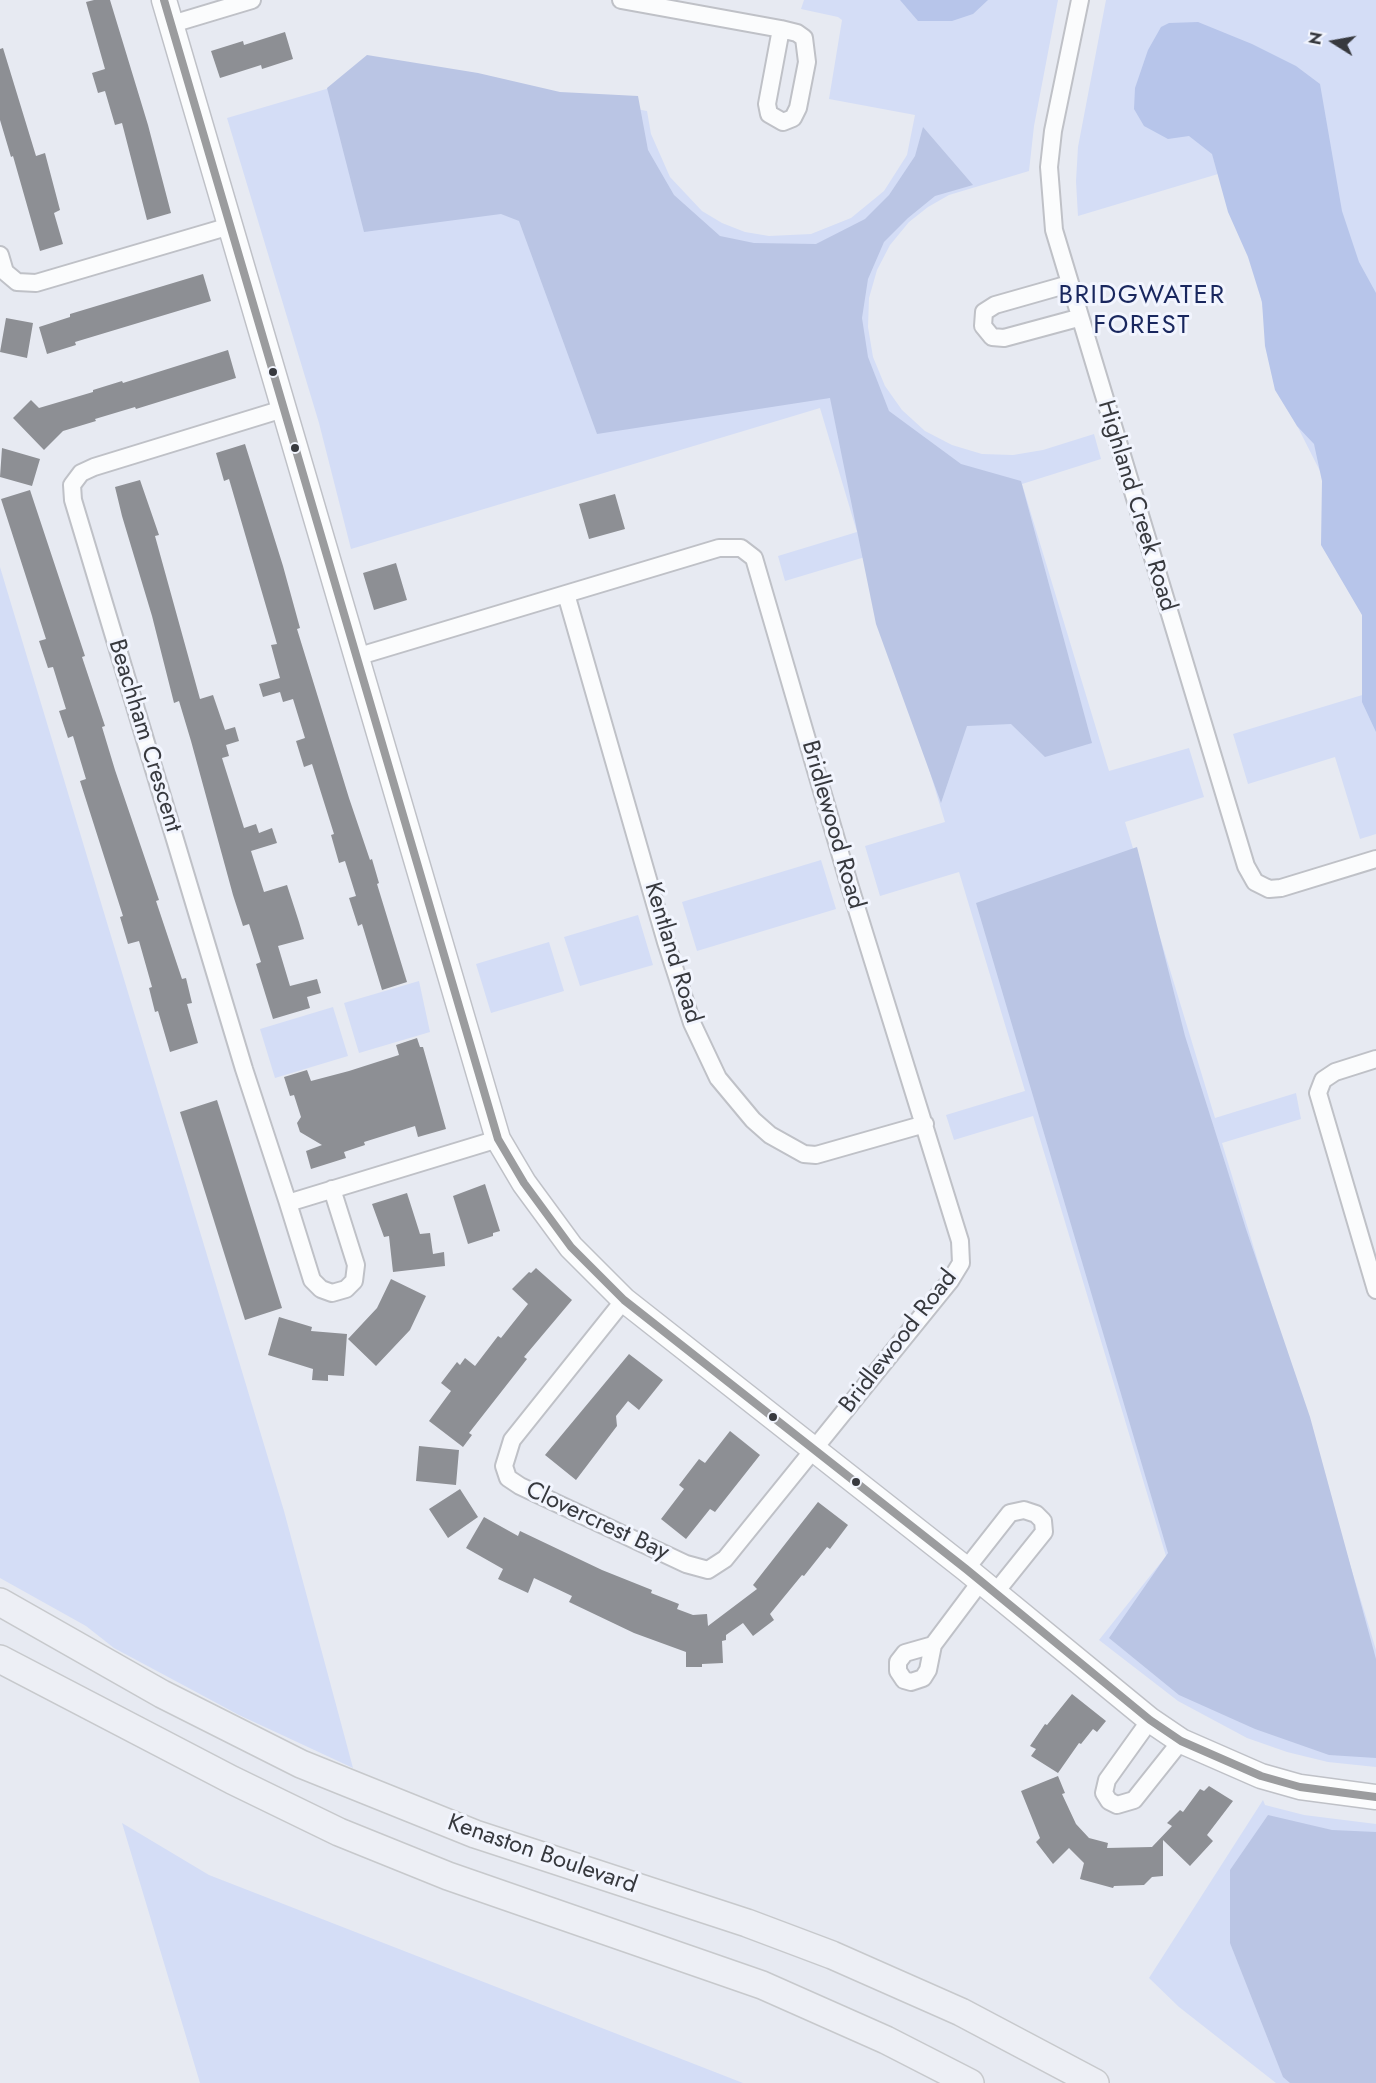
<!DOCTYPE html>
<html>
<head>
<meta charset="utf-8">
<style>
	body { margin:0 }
	#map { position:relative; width:1376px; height:2083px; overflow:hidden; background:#e7eaf2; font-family:Jost,sans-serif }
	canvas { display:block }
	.north { position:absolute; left:1304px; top:12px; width:60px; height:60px; -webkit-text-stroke:4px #f2f5fe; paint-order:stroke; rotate:281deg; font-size:16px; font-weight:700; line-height:24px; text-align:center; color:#37393e }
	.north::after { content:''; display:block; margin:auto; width:21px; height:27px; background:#37393e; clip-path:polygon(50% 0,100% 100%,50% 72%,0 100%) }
</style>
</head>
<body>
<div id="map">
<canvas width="1376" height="2083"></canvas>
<div class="north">N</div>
</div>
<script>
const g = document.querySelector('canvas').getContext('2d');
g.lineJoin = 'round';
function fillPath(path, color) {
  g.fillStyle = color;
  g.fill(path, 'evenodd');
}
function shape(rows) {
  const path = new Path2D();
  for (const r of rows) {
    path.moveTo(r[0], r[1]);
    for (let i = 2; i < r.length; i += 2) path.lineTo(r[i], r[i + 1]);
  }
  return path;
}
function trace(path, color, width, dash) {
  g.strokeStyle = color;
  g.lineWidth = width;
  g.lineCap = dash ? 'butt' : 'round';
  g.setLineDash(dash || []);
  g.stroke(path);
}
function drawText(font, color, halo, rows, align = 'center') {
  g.font = font + ' Jost,sans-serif';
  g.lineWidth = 6;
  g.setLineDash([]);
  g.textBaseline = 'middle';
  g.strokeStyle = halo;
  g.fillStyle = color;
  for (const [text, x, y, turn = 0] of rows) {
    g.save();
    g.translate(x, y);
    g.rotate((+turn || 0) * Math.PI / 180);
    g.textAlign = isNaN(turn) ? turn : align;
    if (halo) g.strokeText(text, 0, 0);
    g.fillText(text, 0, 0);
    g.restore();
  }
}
fillPath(shape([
	[804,0,1058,0,1034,126,1029,171,949,195,928,207,909,222,890,245,877,270,869,298,868,327,873,357,885,386,902,410,925,431,952,445,982,454,1013,455,1043,450,1094,434,1101,459,1022,484,1109,771,1189,748,1204,797,1125,822,1215,1118,1296,1093,1301,1119,1222,1143,1376,1650,1376,1767,1328,1762,1287,1752,1247,1738,1178,1701,1099,1640,1166,1556,1033,1116,954,1140,946,1115,1025,1091,959,872,880,896,865,846,945,822,865,557,785,581,778,556,857,532,820,408,351,549,319,423,227,118,357,80,478,79,647,111,651,134,670,177,702,211,722,223,745,232,769,236,811,234,851,218,884,191,907,155,915,115,829,99,842,20,838,17,801,9],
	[1106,0,1376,0,1376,834,1360,839,1335,757,1248,784,1233,734,1369,693,1364,621,1325,496,1321,473,1278,388,1258,283,1218,174,1078,216,1076,181,1078,147],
	[0,567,284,1511,353,1768,239,1715,114,1648,86,1626,0,1578],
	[821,860,836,909,697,951,682,902],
	[638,915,653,965,580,986,564,937],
	[549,942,564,991,491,1013,476,964],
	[419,981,430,1032,359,1053,344,1003],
	[333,1007,348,1056,275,1078,260,1029],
	[1263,1800,1265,1805,1304,1815,1376,1824,1376,2083,1276,2083,1179,2007,1149,1978],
	[122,1823,209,1875,743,2083,200,2083]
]), '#d4ddf6');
fillPath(shape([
	[367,55,478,73,560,92,638,96,648,150,674,195,720,236,754,243,816,244,865,219,889,195,915,156,923,127,973,185,935,196,908,218,884,242,868,279,862,318,868,357,889,411,961,464,1021,481,1092,743,1045,757,1011,724,967,726,941,803,876,624,830,398,597,434,519,221,501,214,364,232,327,88],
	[1137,847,1185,1036,1246,1229,1310,1417,1376,1659,1376,1758,1329,1755,1255,1729,1179,1695,1109,1638,1168,1553,976,903],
	[1268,1815,1332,1830,1376,1832,1376,2083,1290,2083,1283,2077,1230,1943,1230,1870]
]), '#bac5e4');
fillPath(shape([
	[900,0,988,0,973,14,952,21,918,21],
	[1198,22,1252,44,1296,66,1320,84,1342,211,1359,262,1376,293,1376,732,1362,702,1362,615,1321,545,1322,481,1314,444,1297,426,1275,390,1265,346,1262,302,1248,257,1228,212,1212,154,1189,136,1168,139,1144,126,1134,109,1135,88,1148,50,1161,27,1169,23]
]), '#b7c5ea');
fillPath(shape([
	[94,0,110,0,148,125,171,213,147,220,122,123,115,125,105,91,98,93,92,73,105,69,86,2],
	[285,32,293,59,262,69,261,65,220,78,211,51,243,41,244,45],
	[3,48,36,156,45,153,60,210,54,213,63,244,40,251,13,156,11,157,0,120,0,49],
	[203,274,211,301,75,342,76,345,47,354,39,327,70,317,70,314],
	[6,318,33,323,27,358,0,352],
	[228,350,236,378,136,409,135,407,95,419,96,421,63,431,44,450,13,418,31,400,39,408,93,392,93,390,122,381,123,383],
	[245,444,283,566,300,628,297,629,349,798,370,860,372,859,379,883,377,884,407,982,382,990,362,924,358,926,349,898,356,896,345,861,339,863,331,835,334,834,312,764,304,767,296,741,305,738,293,699,283,702,280,692,263,697,259,684,280,678,271,645,277,644,229,479,224,481,216,453],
	[2,448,40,459,32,486,0,477],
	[140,480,159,535,155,536,200,699,213,695,225,730,235,727,239,741,226,745,229,756,222,758,244,828,256,824,259,833,272,828,277,843,251,851,264,892,287,885,299,922,304,939,278,946,290,986,317,979,321,993,307,997,310,1008,273,1019,256,964,261,962,249,924,243,926,233,895,191,741,179,701,174,703,152,616,122,516,115,487],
	[30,490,85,656,82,657,105,726,102,727,115,770,159,900,156,901,182,979,186,978,192,1003,187,1004,198,1043,170,1052,158,1011,155,1012,149,988,152,987,139,941,128,944,120,917,123,916,80,781,86,779,73,736,68,738,59,711,66,709,53,667,48,668,39,641,46,639,1,499],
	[615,494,625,529,589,539,579,504],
	[396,563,407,600,374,610,363,573],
	[417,1038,420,1047,423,1047,446,1129,418,1137,415,1126,364,1142,365,1145,344,1152,346,1158,311,1169,306,1151,322,1145,300,1132,297,1123,301,1117,294,1095,290,1096,284,1077,307,1070,311,1081,349,1071,399,1055,396,1045],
	[217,1100,282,1308,245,1320,180,1112],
	[485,1184,500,1231,493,1233,493,1236,468,1244,453,1196],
	[407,1193,420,1234,430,1233,433,1254,444,1252,445,1266,393,1272,389,1236,384,1237,372,1204],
	[536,1268,572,1300,524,1357,527,1359,469,1433,472,1435,463,1447,429,1421,451,1391,441,1383,457,1362,460,1365,465,1358,475,1366,498,1336,501,1338,528,1304,512,1289,529,1272,531,1273],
	[391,1279,426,1296,410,1330,376,1366,348,1339,377,1308],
	[279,1317,312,1327,311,1331,347,1334,344,1376,328,1375,328,1381,312,1380,313,1369,268,1355],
	[629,1354,663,1380,639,1410,628,1401,616,1416,617,1426,576,1480,545,1455],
	[730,1431,760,1455,715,1512,710,1509,686,1539,661,1519,684,1489,679,1485,699,1459,705,1463],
	[419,1446,459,1450,456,1485,416,1481],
	[460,1489,478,1517,448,1538,429,1509],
	[818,1502,848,1525,830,1549,827,1547,804,1576,802,1575,770,1614,774,1620,753,1636,743,1623,726,1635,726,1640,722,1641,723,1663,702,1664,702,1667,686,1667,686,1652,634,1633,569,1602,572,1596,534,1578,528,1593,498,1579,503,1569,466,1548,484,1517,518,1536,520,1531,602,1570,652,1590,651,1593,679,1604,677,1609,693,1615,707,1614,708,1626,757,1589,753,1585],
	[1072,1694,1106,1721,1097,1732,1093,1729,1081,1744,1079,1743,1058,1773,1031,1756,1036,1749,1030,1746,1045,1724,1047,1725],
	[1058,1776,1065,1793,1062,1794,1076,1824,1089,1838,1108,1843,1107,1848,1152,1847,1172,1826,1167,1823,1180,1810,1183,1812,1200,1789,1204,1791,1209,1786,1233,1801,1207,1835,1213,1841,1190,1866,1163,1840,1163,1876,1152,1877,1144,1885,1114,1886,1113,1888,1080,1879,1084,1863,1069,1848,1053,1864,1036,1842,1040,1838,1021,1791]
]), '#8d8f94');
const street = shape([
	[621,0,781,29,797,33,804,38,807,62,798,108,793,118,783,122,769,114,767,104,781,29],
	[1080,0,1053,131,1049,167,1054,230,1246,866,1255,882,1269,889,1281,888,1376,859],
	[172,24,252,0],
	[0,255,5,272,17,282,36,283,230,226],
	[1069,284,995,305,984,312,983,326,992,337,1004,338,1078,318],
	[283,409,94,467,81,473,72,485,73,500,244,1069,288,1203,498,1139],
	[566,594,666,942,692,1023,718,1078,753,1120,770,1135,804,1154,816,1155,925,1124],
	[356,657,719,548,741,548,754,558,850,887,960,1241,961,1263,950,1281,725,1559,708,1570,686,1564,520,1486,508,1478,504,1466,512,1440,624,1300],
	[1376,1059,1335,1072,1323,1080,1318,1093,1376,1290],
	[288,1203,312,1280,321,1289,332,1293,346,1289,354,1281,356,1265,332,1189],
	[966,1569,1010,1513,1024,1510,1036,1514,1043,1521,1044,1532,995,1593],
	[933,1645,905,1653,898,1662,898,1671,904,1680,911,1682,923,1678,928,1670,933,1645,981,1581],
	[1150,1720,1107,1780,1104,1793,1109,1801,1117,1805,1134,1800,1181,1741]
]);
const secondary = shape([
	[164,0,498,1139,524,1183,571,1247,624,1300,966,1569,1150,1720,1181,1741,1261,1776,1300,1787,1376,1797]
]);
const primary = shape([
	[0,1602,162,1694,301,1764,475,1834,747,1923,832,1955,961,2012,1095,2083],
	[0,1659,232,1780,339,1832,448,1876,762,1985,886,2040,970,2083]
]);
trace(street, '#bfc1c7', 20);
trace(secondary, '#bfc1c7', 27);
trace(primary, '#c7c9cc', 30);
trace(street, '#fbfcfd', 16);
trace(secondary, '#fbfcfd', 24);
trace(primary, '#edeff5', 27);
trace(shape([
	[164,0,498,1139,524,1183,571,1247,624,1300,966,1569,1150,1720,1181,1741,1261,1776,1300,1787,1376,1797]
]), '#9b9c9e', 8);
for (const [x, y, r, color] of [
	[273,372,5,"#37393e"],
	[295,448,5,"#37393e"],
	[773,1417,5,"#37393e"],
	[856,1482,5,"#37393e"]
]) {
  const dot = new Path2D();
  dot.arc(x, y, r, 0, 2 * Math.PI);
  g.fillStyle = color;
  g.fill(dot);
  trace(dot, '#f2f5fe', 2);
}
drawText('24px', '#37393e', '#f2f5fe', [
	["Highland Creek Road",1136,506,73],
	["Beachham Crescent",144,736,73],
	["Bridlewood Road",832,825,74],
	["Kentland Road",672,953,73],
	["Bridlewood Road",899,1342,-52],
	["Clovercrest Bay",597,1522,25],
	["Kenaston Boulevard",542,1855,19]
]);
g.letterSpacing = '1.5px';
drawText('26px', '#19275e', '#f2f5fe', [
	["BRIDGWATER",1142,297],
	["FOREST",1142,327]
]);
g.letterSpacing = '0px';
</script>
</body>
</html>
